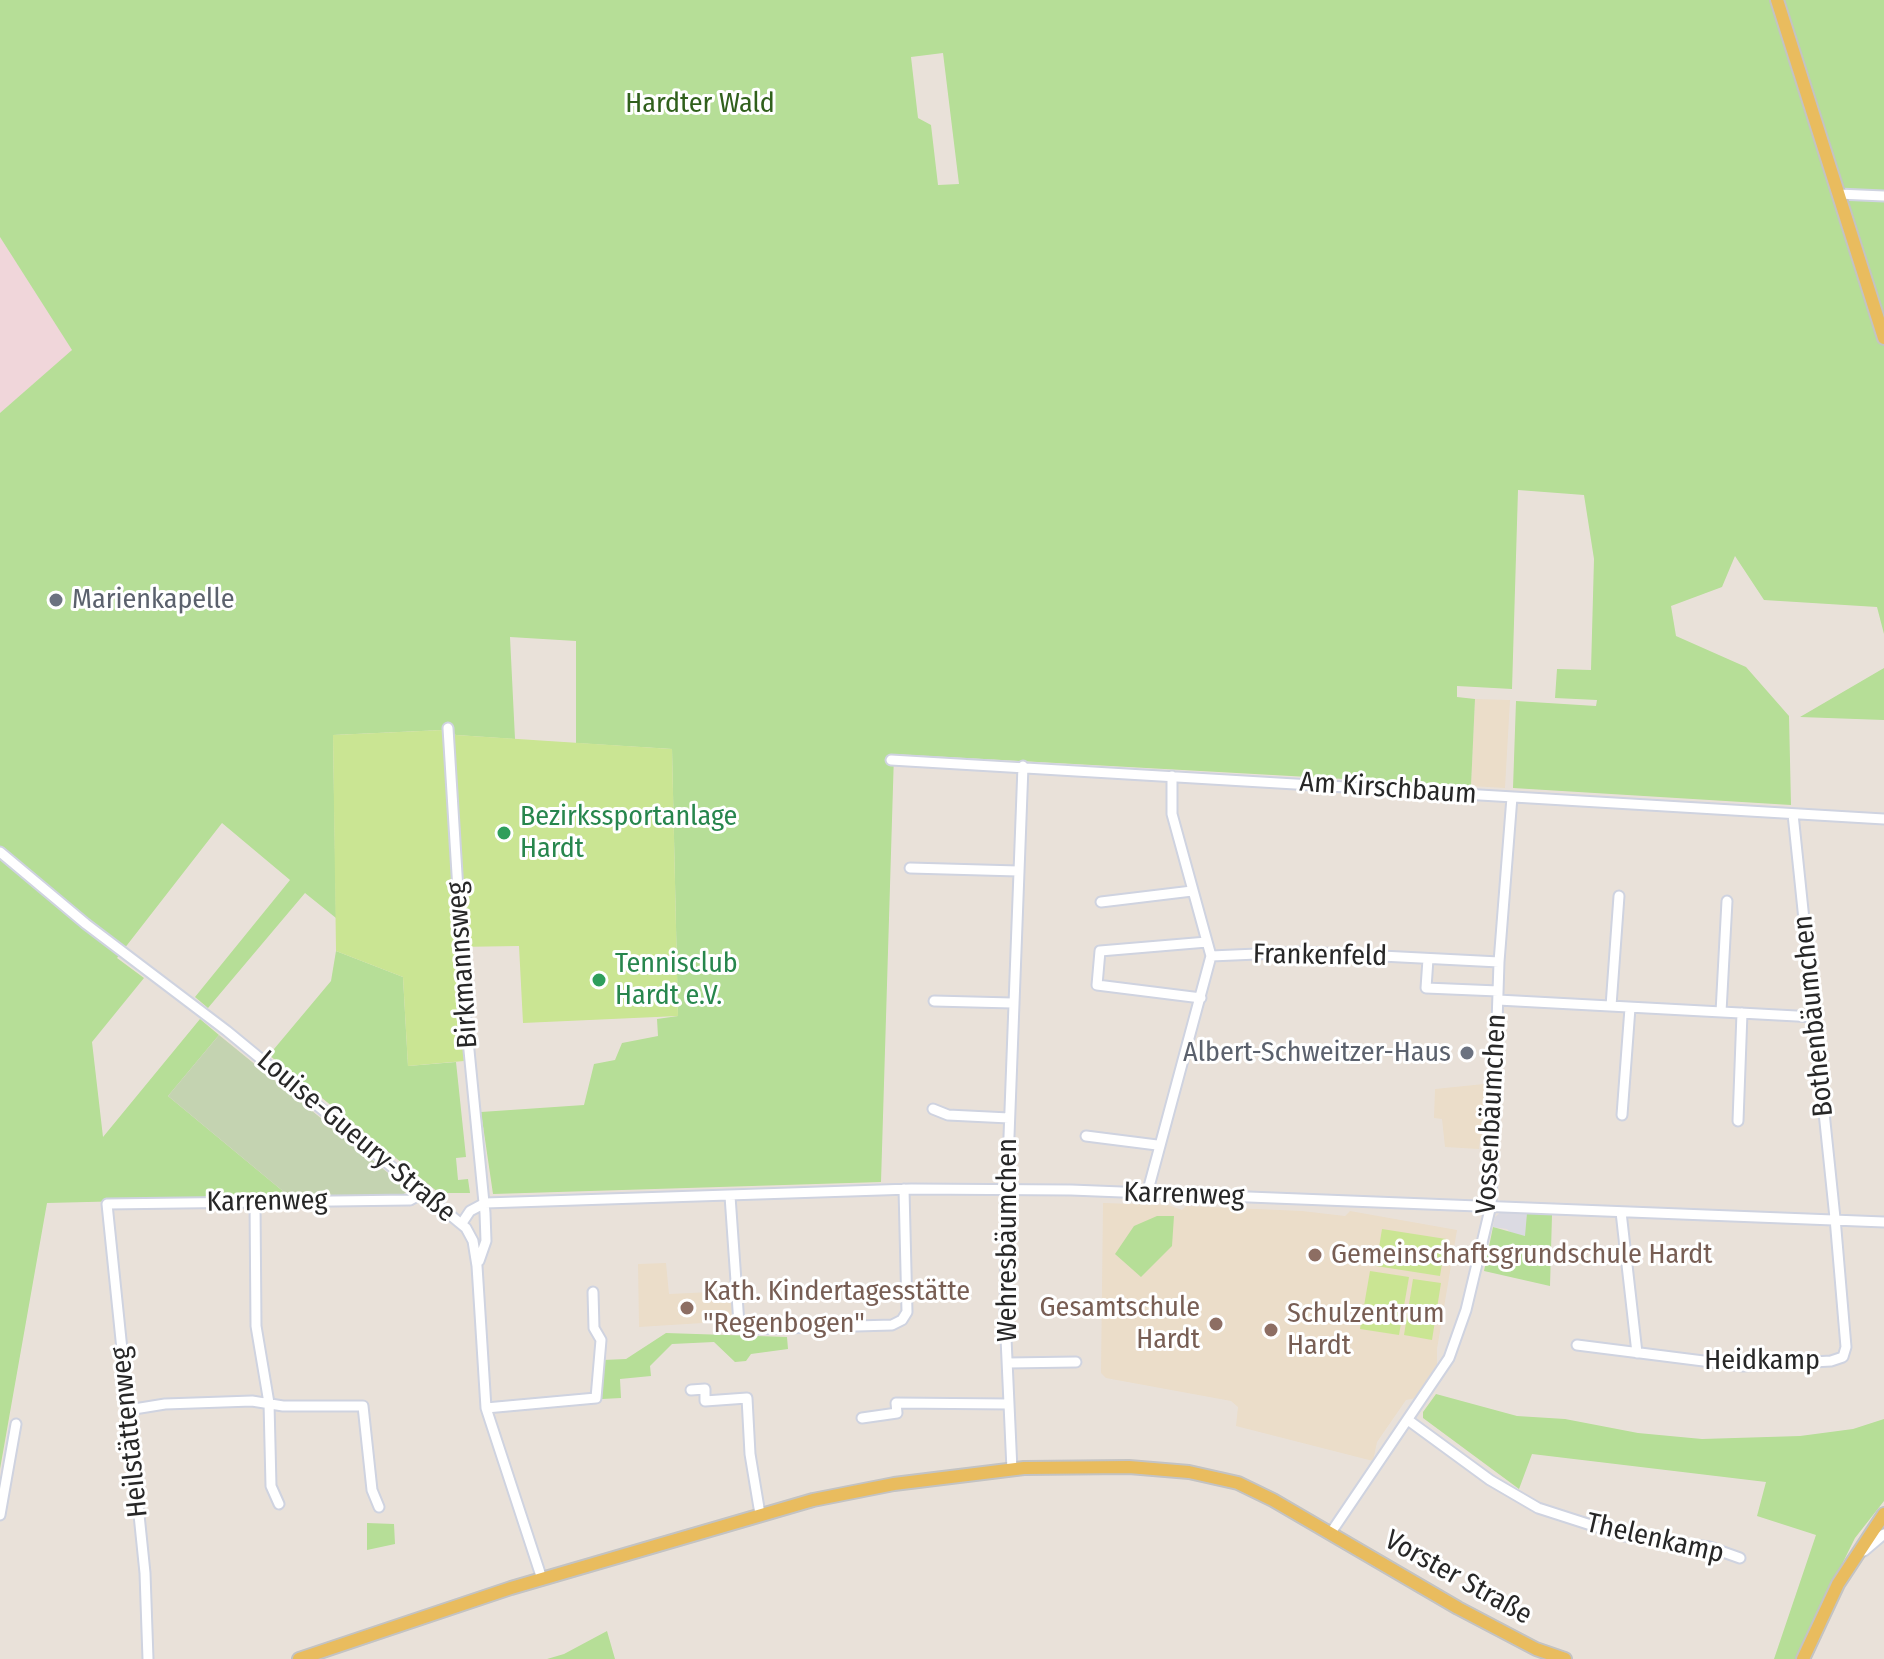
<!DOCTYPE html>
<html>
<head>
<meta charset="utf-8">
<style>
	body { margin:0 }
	canvas { display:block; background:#e9e1d9 }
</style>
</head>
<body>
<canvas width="1884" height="1659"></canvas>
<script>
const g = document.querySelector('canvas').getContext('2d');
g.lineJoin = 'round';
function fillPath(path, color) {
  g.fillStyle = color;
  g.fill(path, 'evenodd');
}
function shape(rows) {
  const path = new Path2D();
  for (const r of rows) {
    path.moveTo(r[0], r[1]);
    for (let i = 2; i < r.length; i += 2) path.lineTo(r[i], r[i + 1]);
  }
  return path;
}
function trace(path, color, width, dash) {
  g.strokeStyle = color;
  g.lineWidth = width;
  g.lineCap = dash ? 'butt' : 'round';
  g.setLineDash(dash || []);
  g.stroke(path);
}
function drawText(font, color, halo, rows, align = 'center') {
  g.font = font + ' "Fira Sans Condensed",sans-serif';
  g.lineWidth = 6;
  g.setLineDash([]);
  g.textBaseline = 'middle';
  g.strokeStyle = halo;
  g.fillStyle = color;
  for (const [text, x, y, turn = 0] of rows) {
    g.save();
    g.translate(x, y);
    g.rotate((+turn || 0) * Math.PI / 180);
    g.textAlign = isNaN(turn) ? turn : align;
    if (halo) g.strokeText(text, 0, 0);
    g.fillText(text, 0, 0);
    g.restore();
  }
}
fillPath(shape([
	[1501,1212,1527,1213,1526,1236,1513,1235,1507,1229,1493,1227,1495,1217]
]), '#dbdae2');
fillPath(shape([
	[1475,699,1510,700,1505,788,1471,786],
	[1484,1084,1484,1140,1480,1140,1479,1149,1445,1147,1442,1119,1434,1118,1435,1089],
	[1103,1203,1168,1205,1182,1210,1186,1206,1302,1211,1345,1216,1350,1211,1457,1230,1437,1349,1437,1367,1416,1398,1406,1400,1377,1442,1373,1461,1236,1426,1238,1407,1231,1401,1106,1378,1101,1373],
	[666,1263,669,1294,733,1291,735,1321,639,1327,638,1264]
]), '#ebddc9');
fillPath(shape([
	[0,237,73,350,0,413]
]), '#f0d6da');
fillPath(shape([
	[0,0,1884,0,1884,634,1877,607,1764,600,1735,556,1722,587,1671,606,1676,636,1746,667,1789,716,1791,805,1513,788,1516,701,1596,706,1597,700,1555,698,1557,669,1591,670,1594,559,1584,495,1518,490,1512,689,1457,686,1457,697,1475,699,1471,786,894,754,881,1182,493,1194,481,1112,584,1105,594,1064,615,1060,622,1043,658,1036,657,1019,678,1016,672,749,576,743,576,641,510,637,515,739,456,735,443,730,333,735,336,918,305,893,208,1008,195,997,290,880,222,823,117,958,144,978,92,1042,103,1137,200,1019,219,1035,168,1096,290,1197,47,1203,0,1469,0,413,72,350,0,237],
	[943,53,959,184,938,185,931,125,918,118,911,57],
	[1884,668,1884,720,1800,717],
	[336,951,403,977,408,1066,456,1062,466,1157,456,1158,458,1180,468,1179,470,1193,439,1193,269,1055,331,981],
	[1527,1213,1552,1215,1550,1286,1484,1271,1493,1227,1525,1236],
	[1157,1216,1174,1216,1172,1246,1141,1277,1115,1254,1134,1226],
	[666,1333,787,1337,788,1349,751,1354,746,1361,735,1362,714,1342,672,1344,650,1366,651,1376,620,1379,621,1398,602,1399,603,1360,626,1359],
	[1436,1394,1517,1416,1565,1419,1638,1433,1702,1439,1800,1436,1853,1429,1884,1419,1884,1501,1855,1538,1795,1659,1774,1659,1816,1535,1757,1516,1766,1482,1532,1454,1519,1489,1423,1418,1423,1412],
	[367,1523,394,1524,395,1544,367,1550],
	[607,1631,615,1659,547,1659,564,1654]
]), '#b6de97');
fillPath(shape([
	[219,1035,409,1190,401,1196,290,1197,168,1096]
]), '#c4d3b1');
fillPath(shape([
	[443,730,456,735,672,749,678,1016,523,1023,519,946,456,947,464,1061,408,1066,403,977,336,951,333,735],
	[1382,1229,1446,1239,1440,1276,1376,1266],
	[1370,1271,1409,1277,1399,1335,1360,1329],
	[1413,1279,1441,1283,1432,1340,1404,1335]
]), '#cae593');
const minor = shape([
	[1838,194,1884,196],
	[448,728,466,1020,485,1213,486,1241,479,1261],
	[891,760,1884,819],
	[0,852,86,924,227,1031,466,1228,473,1241,477,1266,486,1408,542,1579],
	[910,868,1018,871],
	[1101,902,1192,891],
	[1211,956,1303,952,1499,962],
	[1428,959,1426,988,1498,991],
	[1201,998,1097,985,1100,951,1207,942],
	[1498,1000,1815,1017],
	[934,1001,1012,1003],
	[1611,1006,1619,896],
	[1721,1012,1727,901],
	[933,1109,948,1115,1009,1118],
	[1622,1115,1630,1008],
	[1738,1121,1742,1013],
	[1086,1136,1157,1145],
	[1147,1194,1211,956,1172,814,1172,776],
	[730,1196,739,1324,750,1329,892,1325,902,1320,907,1312,904,1189],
	[255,1202,256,1326,269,1403,271,1486,279,1504],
	[1621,1212,1637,1353],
	[462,1223,470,1211,485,1203,911,1189,1071,1190,1884,1222],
	[1577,1345,1743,1366,1831,1361,1843,1357,1846,1347,1835,1218,1793,814],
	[1008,1363,1076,1362],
	[691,1390,705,1389,705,1401,747,1398,750,1454,760,1514],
	[486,1408,596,1398,601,1340,594,1328,593,1292],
	[128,1410,165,1404,252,1401,283,1406,363,1406,372,1490,379,1507],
	[862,1418,897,1413,896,1403,1009,1404],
	[1408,1420,1490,1480,1538,1508,1625,1536,1709,1547,1740,1558],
	[1012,1470,1005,1316,1007,1189,1023,766],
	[0,1515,16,1424],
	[1330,1534,1449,1358,1466,1310,1491,1205,1499,962,1512,797],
	[1864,1551,1884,1534],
	[148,1659,145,1573,107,1204,410,1200,425,1192]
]);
const major = shape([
	[1777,0,1884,338],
	[299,1659,511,1588,813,1500,894,1484,1024,1468,1129,1467,1189,1472,1238,1483,1273,1500,1458,1608,1536,1649,1565,1659],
	[1803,1659,1838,1584,1884,1514]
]);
trace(minor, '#cfd3e0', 13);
trace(major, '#c3c3c3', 16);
trace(minor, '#fff', 9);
trace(major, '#e9bc5e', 12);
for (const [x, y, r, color] of [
	[56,600,8,"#6b7280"],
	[504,833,8,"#2e9e5b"],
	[599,980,8,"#2e9e5b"],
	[1467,1053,8,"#6b7280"],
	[1315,1255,8,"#8d6e63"],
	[687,1308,8,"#8d6e63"],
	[1216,1324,8,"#8d6e63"],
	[1271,1330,8,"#8d6e63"]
]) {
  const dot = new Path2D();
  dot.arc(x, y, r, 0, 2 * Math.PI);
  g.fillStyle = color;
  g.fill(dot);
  trace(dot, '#fff', 3);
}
drawText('28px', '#30601c', '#fff', [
	["Hardter Wald",700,104]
]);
drawText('28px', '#5b616d', '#fff', [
	["Marienkapelle",72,600],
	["Albert-Schweitzer-Haus",1451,1053,"right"]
], 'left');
drawText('28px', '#272727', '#fff', [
	["Am Kirschbaum",1388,789,4],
	["Frankenfeld",1320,956,1],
	["Birkmannsweg",463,965,-94],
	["Bothenbäumchen",1814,1016,-96],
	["Vossenbäumchen",1492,1114,-87],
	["Louise-Gueury-Straße",356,1137,40],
	["Karrenweg",1184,1195,2],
	["Karrenweg",267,1202,-1],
	["Wehresbäumchen",1008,1240,-90],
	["Heidkamp",1762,1361],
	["Heilstättenweg",130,1432,-96],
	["Thelenkamp",1655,1539,13],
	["Vorster Straße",1458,1578,29]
]);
drawText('28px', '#27864d', '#fff', [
	["Bezirkssportanlage",520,817],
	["Hardt",520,849],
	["Tennisclub",615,964],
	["Hardt e.V.",615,996]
], 'left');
drawText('28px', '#785e54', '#fff', [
	["Gemeinschaftsgrundschule Hardt",1331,1255],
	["Kath. Kindertagesstätte",703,1292],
	["\"Regenbogen\"",703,1324],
	["Gesamtschule",1200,1308,"right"],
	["Hardt",1200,1340,"right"],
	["Schulzentrum",1287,1314],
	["Hardt",1287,1346]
], 'left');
</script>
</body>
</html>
